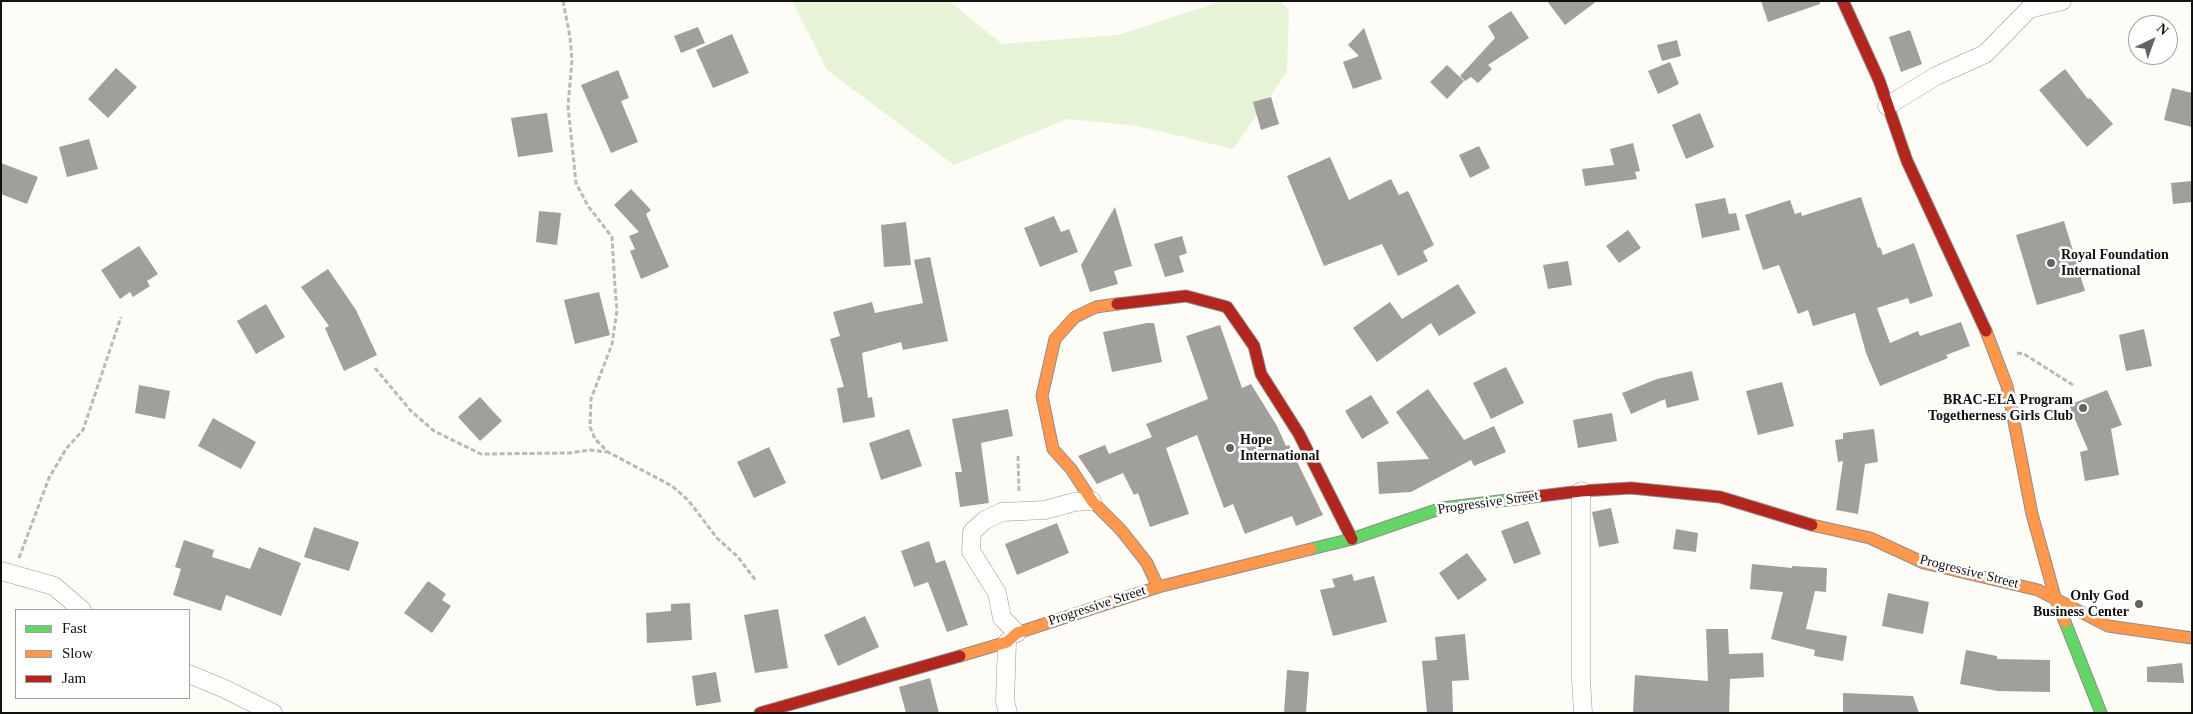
<!DOCTYPE html>
<html>
<head>
<meta charset="utf-8">
<style>
	body { margin:0 }
	#map { position:relative; width:2193px; height:714px; overflow:hidden; background:#fdfcf7; font-family:"Times New Roman",serif }
	canvas { display:block }
	.frame { position:absolute; inset:0; border:2px solid #111; pointer-events:none }
	.legend { position:absolute; left:15px; top:609px; width:175px; height:90px; box-sizing:border-box; background:#fff; border:1px solid #a0a0a0; margin:0; padding:6px 9px; list-style:none; font-size:15px; color:#111 }
	.legend li { display:flex; align-items:center; gap:10px; height:25px }
	.legend b { width:25px; border:1px solid #a0a0a0 }
	.north { position:absolute; left:2128px; top:15px; width:50px; height:50px; box-sizing:border-box; background:#fff; border:1px solid #a0a0a0; border-radius:50%; rotate:42deg; font-size:14px; font-weight:700; line-height:20px; text-align:center; color:#111 }
	.north::after { content:''; display:block; margin:auto; width:18px; height:22px; background:#646362; clip-path:polygon(50% 0,100% 100%,50% 72%,0 100%) }
</style>
</head>
<body>
<div id="map">
<canvas width="2193" height="714"></canvas>
<div class="frame"></div>
<ul class="legend">
<li><b style="height:6px;background:#63d668"></b>Fast</li>
<li><b style="height:6px;background:#ff974d"></b>Slow</li>
<li><b style="height:6px;background:#b3261e"></b>Jam</li>
</ul>
<div class="north">N</div>
</div>
<script>
const g = document.querySelector('canvas').getContext('2d');
g.lineJoin = 'round';
function fillPath(path, color) {
  g.fillStyle = color;
  g.fill(path, 'evenodd');
}
function shape(rows) {
  const path = new Path2D();
  for (const r of rows) {
    path.moveTo(r[0], r[1]);
    for (let i = 2; i < r.length; i += 2) path.lineTo(r[i], r[i + 1]);
  }
  return path;
}
function trace(path, color, width, dash) {
  g.strokeStyle = color;
  g.lineWidth = width;
  g.lineCap = dash ? 'butt' : 'round';
  g.setLineDash(dash || []);
  g.stroke(path);
}
function drawText(font, color, halo, rows, align = 'center') {
  g.font = font + ' "Times New Roman",serif';
  g.lineWidth = 5;
  g.setLineDash([]);
  g.textBaseline = 'middle';
  g.strokeStyle = halo;
  g.fillStyle = color;
  for (const [text, x, y, turn = 0] of rows) {
    g.save();
    g.translate(x, y);
    g.rotate((+turn || 0) * Math.PI / 180);
    g.textAlign = isNaN(turn) ? turn : align;
    if (halo) g.strokeText(text, 0, 0);
    g.fillText(text, 0, 0);
    g.restore();
  }
}
fillPath(shape([
	[792,1,949,1,1002,44,1118,35,1222,1,1280,1,1289,10,1287,72,1233,149,1138,126,1067,119,954,165,827,70]
]), '#e7f3d7');
fillPath(shape([
	[1547,1,1597,1,1565,25],
	[1761,1,1820,1,1820,4,1768,22],
	[1511,11,1529,38,1488,65,1492,69,1478,83,1471,77,1465,81,1460,76,1495,38,1488,26],
	[698,27,705,43,681,53,674,36],
	[1364,28,1382,79,1353,89,1343,62,1359,56,1348,45],
	[1910,30,1922,64,1901,72,1889,37],
	[732,34,749,73,713,88,696,50],
	[1677,40,1681,56,1662,61,1657,45],
	[1670,62,1679,84,1658,94,1648,71],
	[1447,65,1464,81,1447,99,1430,82],
	[116,68,137,87,108,118,88,99],
	[2065,69,2088,99,2090,98,2113,124,2087,147,2039,90],
	[618,70,629,98,621,101,638,142,611,153,581,85],
	[2172,88,2192,93,2192,127,2164,120],
	[1271,97,1279,124,1261,130,1253,102],
	[547,113,553,152,518,157,511,118],
	[1700,113,1714,147,1686,159,1672,125],
	[89,139,98,169,67,177,59,147],
	[1633,143,1640,171,1635,172,1637,179,1585,186,1582,169,1614,165,1610,149],
	[1479,146,1490,168,1470,178,1459,155],
	[1330,157,1349,200,1391,179,1399,195,1408,191,1434,245,1423,251,1428,261,1398,276,1382,244,1324,266,1287,176],
	[1,163,38,177,27,204,1,194],
	[2192,181,2192,202,2173,204,2171,183],
	[631,189,651,210,646,214,669,267,641,279,630,251,635,249,629,236,639,232,614,205],
	[1861,197,1878,248,1880,247,1883,255,1914,243,1933,296,1910,304,1908,298,1877,308,1890,343,1918,331,1920,336,1961,322,1970,346,1946,355,1948,358,1880,386,1866,353,1855,313,1813,326,1808,310,1798,314,1779,265,1763,270,1745,215,1790,200,1795,214,1801,212,1802,216],
	[1725,198,1729,214,1736,213,1740,230,1702,238,1695,204],
	[1115,207,1132,266,1114,271,1118,284,1090,292,1081,265],
	[539,211,561,213,557,245,536,242],
	[1054,216,1061,232,1069,229,1078,252,1040,267,1024,228],
	[2064,221,2085,291,2037,305,2016,235],
	[906,222,911,265,884,267,881,225],
	[1628,230,1641,248,1619,263,1606,246],
	[1182,236,1187,253,1179,256,1184,272,1165,277,1154,244],
	[139,246,158,274,147,281,150,286,133,297,130,292,120,299,101,270],
	[930,257,948,341,903,350,901,342,862,353,868,398,872,397,875,417,843,423,837,388,844,387,830,339,840,336,833,312,872,302,875,313,923,303,914,260],
	[1568,261,1572,285,1548,289,1543,265],
	[328,269,356,310,377,355,344,371,325,328,329,326,301,287],
	[1458,284,1476,313,1439,336,1431,323,1377,362,1353,328,1390,302,1402,319],
	[599,292,610,335,575,344,564,300],
	[266,304,285,337,256,354,237,321],
	[1147,323,1154,323,1162,362,1112,372,1103,332],
	[1220,325,1242,388,1251,384,1277,426,1286,446,1289,445,1323,515,1296,526,1292,516,1245,534,1233,504,1224,508,1197,435,1166,448,1189,514,1150,527,1138,493,1134,495,1123,473,1097,484,1078,456,1105,445,1109,454,1152,437,1146,424,1208,399,1186,336],
	[2144,329,2152,366,2126,371,2119,335],
	[1506,367,1524,403,1491,419,1473,383],
	[1692,371,1699,400,1667,408,1665,399,1631,414,1622,393,1657,379],
	[1782,382,1794,426,1758,435,1746,391],
	[139,385,170,391,165,419,135,413],
	[1428,389,1464,440,1494,426,1506,452,1474,466,1471,460,1411,492,1379,494,1377,462,1429,459,1396,412],
	[2107,390,2122,425,2111,429,2119,475,2085,481,2080,452,2088,450,2069,405],
	[1371,395,1389,423,1362,439,1345,411],
	[480,397,502,421,480,441,458,417],
	[1008,409,1013,436,981,443,989,503,960,507,955,472,962,472,952,419],
	[1612,413,1617,441,1578,448,1573,420],
	[213,418,256,442,241,469,198,446],
	[909,429,922,466,881,480,869,443],
	[1874,429,1878,462,1865,464,1858,514,1836,510,1843,461,1838,462,1835,440,1843,439,1843,433],
	[769,447,786,483,754,498,737,462],
	[1611,508,1619,543,1599,547,1592,512],
	[1528,521,1541,554,1514,564,1501,531],
	[1057,523,1069,553,1017,575,1005,544],
	[314,527,359,542,349,571,304,557],
	[1676,529,1698,533,1696,552,1673,549],
	[184,540,214,550,212,557,250,569,259,547,301,563,281,616,226,595,221,611,173,595,181,569,175,567],
	[929,541,936,563,945,560,968,625,947,632,928,582,914,587,901,551],
	[1467,553,1487,580,1458,600,1439,573],
	[1752,564,1792,568,1792,566,1827,568,1826,592,1815,591,1806,629,1847,636,1843,661,1814,656,1815,650,1771,639,1783,592,1750,589],
	[1352,574,1354,581,1374,576,1387,622,1333,636,1320,590,1335,587,1332,579],
	[428,581,446,594,442,600,451,606,432,633,404,613],
	[1888,593,1929,602,1923,634,1882,626],
	[690,603,692,640,647,643,646,613,671,611,671,604],
	[778,609,788,668,755,673,744,615],
	[865,616,879,647,838,666,824,635],
	[1706,629,1728,629,1729,654,1763,653,1764,677,1730,679,1729,713,1633,713,1635,675,1708,681],
	[1465,634,1469,680,1452,681,1453,713,1427,713,1422,661,1437,660,1435,637],
	[1966,650,1997,656,1997,659,2050,660,2050,692,1998,691,1960,684],
	[2182,663,2184,683,2147,682,2147,667],
	[1287,670,1309,672,1306,713,1284,713],
	[716,672,721,702,696,706,692,676],
	[930,678,939,713,906,713,899,687],
	[1843,693,1913,696,1919,713,1843,713]
]), '#a19f9c');
const street = shape([
	[1887,106,1936,76,1985,54,2029,9,2062,1],
	[1581,491,1581,680,1583,713],
	[1,571,54,586,82,610],
	[1017,633,1002,618,997,593,971,551,972,532,985,520,1002,512,1045,510,1074,502,1092,501],
	[1007,642,1005,701,1008,713],
	[189,674,225,689,273,713]
]);
const fast = shape([
	[1311,549,1352,539,1442,508,1516,499],
	[2065,622,2101,713]
]);
const slow = shape([
	[1117,304,1096,307,1075,317,1055,339,1042,396,1053,449,1071,469,1092,501,1121,530,1147,563,1158,587],
	[1986,331,2007,386,2032,514,2055,597,2065,622],
	[1812,525,1870,538,1924,563,2038,590,2108,626,2192,638],
	[960,656,1007,642,1017,633,1158,587,1311,549]
]);
const jam = shape([
	[1843,1,1879,80,1907,161,1986,331],
	[1117,304,1186,296,1227,307,1254,346,1261,374,1299,434,1352,539],
	[1516,499,1581,491,1631,488,1720,497,1812,525],
	[760,713,960,656]
]);
trace(street, '#979795', 19);
trace(fast, '#8e8d8b', 13);
trace(slow, '#8e8d8b', 13);
trace(jam, '#8e8d8b', 13);
trace(shape([
	[563,1,570,37,572,60,568,106,576,183,588,206,612,237,615,288,617,310,612,344,591,399,590,427,595,439,608,452,672,486,688,500,717,538,738,557,756,581],
	[2017,353,2024,354,2073,385],
	[375,368,411,411,434,431,481,454,570,453,590,450,607,452],
	[1018,456,1019,493],
	[19,558,49,478,66,449,83,430,121,317]
]), '#b9b9b8', 3, [5, 2.5]);
trace(street, '#fffffe', 18);
trace(fast, '#63d668', 11);
trace(slow, '#ff974d', 11);
trace(jam, '#b3261e', 11);
for (const [x, y, r, color] of [
	[2051,263,5,"#646362"],
	[2083,408,5,"#646362"],
	[1230,448,5,"#646362"],
	[2139,604,5,"#646362"]
]) {
  const dot = new Path2D();
  dot.arc(x, y, r, 0, 2 * Math.PI);
  g.fillStyle = color;
  g.fill(dot);
  trace(dot, '#fff', 2);
}
drawText('bold 14px', '#111', '#fff', [
	["Royal Foundation",2061,255],
	["International",2061,271],
	["BRAC-ELA Program",2073,400,"right"],
	["Togetherness Girls Club",2073,416,"right"],
	["Hope",1240,440],
	["International",1240,456],
	["Only God",2129,596,"right"],
	["Business Center",2129,612,"right"]
], 'left');
drawText('14px', '#111', '#fff', [
	["Progressive Street",1488,503,-8],
	["Progressive Street",1969,572,14],
	["Progressive Street",1097,606,-18]
]);
</script>
</body>
</html>
